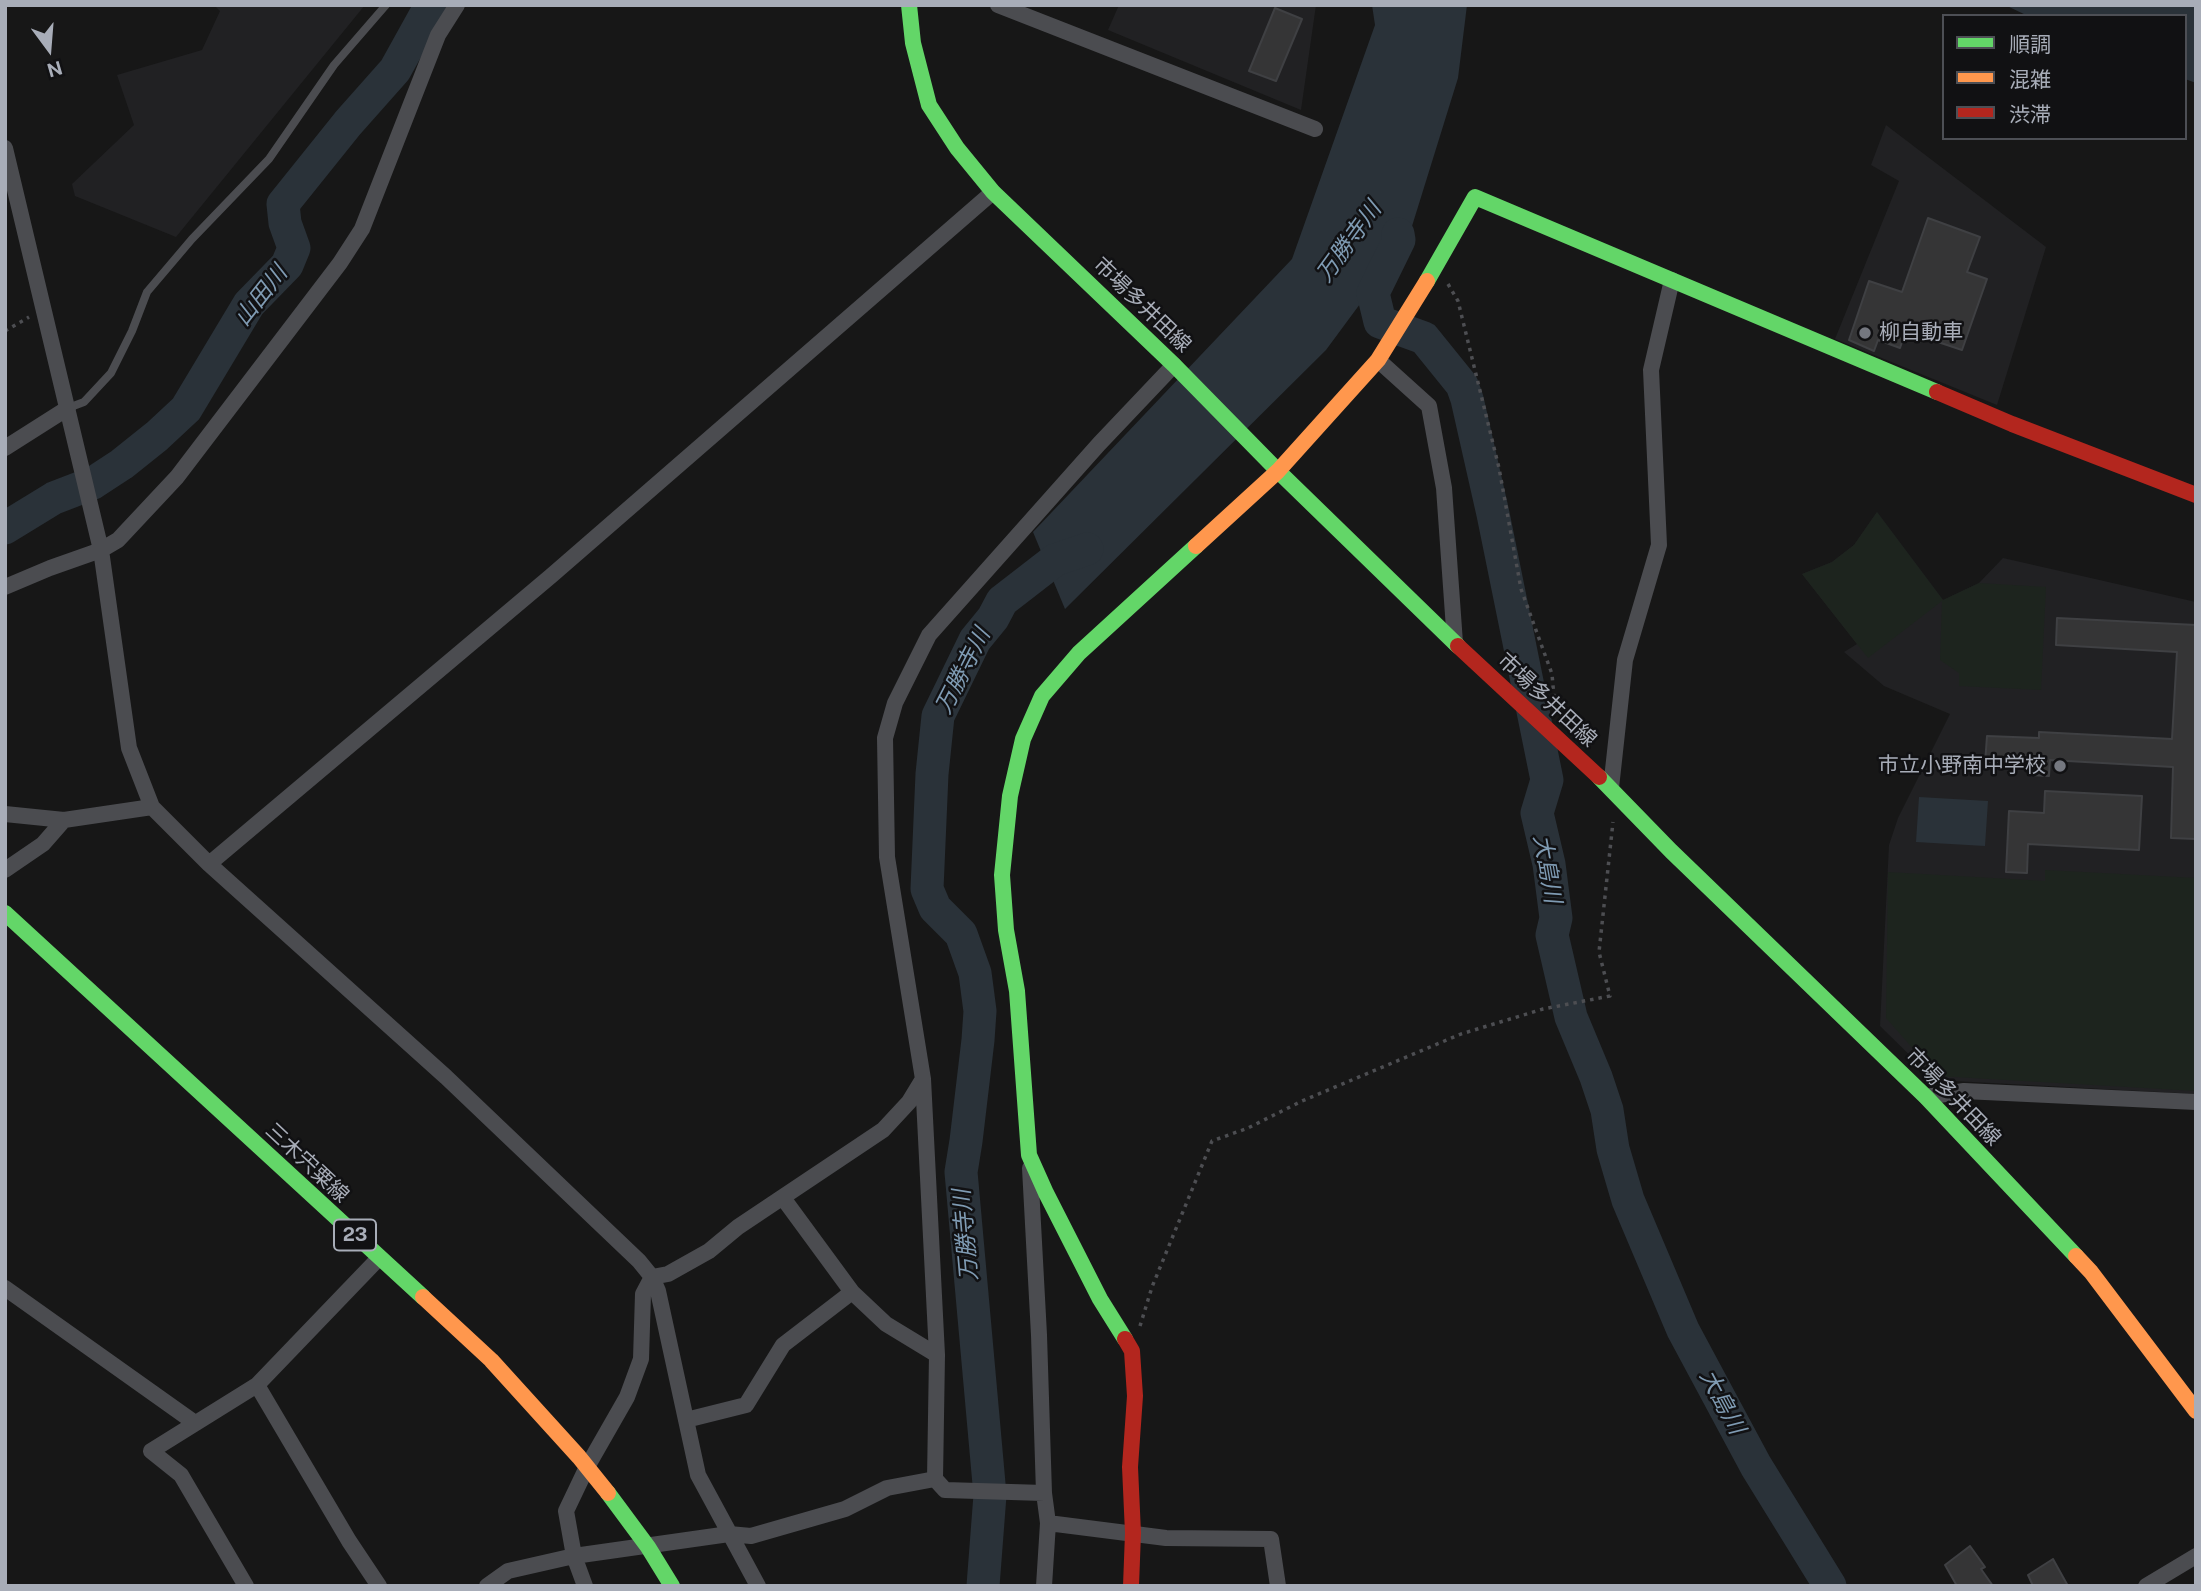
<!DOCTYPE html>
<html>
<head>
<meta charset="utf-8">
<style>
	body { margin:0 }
	#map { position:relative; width:2201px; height:1591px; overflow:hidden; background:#171717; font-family:"Public Sans","Noto Sans JP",sans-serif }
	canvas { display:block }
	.frame { position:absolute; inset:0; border:7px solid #a8adb8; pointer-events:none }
	.legend { position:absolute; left:1942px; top:14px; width:245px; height:126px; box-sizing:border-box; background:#111113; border:2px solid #4d4f55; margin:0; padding:9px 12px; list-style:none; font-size:21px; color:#a8adb8 }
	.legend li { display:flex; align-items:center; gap:14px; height:35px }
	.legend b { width:35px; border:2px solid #4d4f55 }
	.north { position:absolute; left:14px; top:14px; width:70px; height:70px; -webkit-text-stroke:5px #111113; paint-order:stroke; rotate:164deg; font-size:19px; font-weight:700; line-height:28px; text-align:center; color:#a8adb8 }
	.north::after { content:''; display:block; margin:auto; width:24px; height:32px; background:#a8adb8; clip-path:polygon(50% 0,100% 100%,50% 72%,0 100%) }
</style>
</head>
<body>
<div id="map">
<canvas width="2201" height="1591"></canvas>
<div class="frame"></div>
<ul class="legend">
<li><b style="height:9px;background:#63d668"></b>順調</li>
<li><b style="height:9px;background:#ff974d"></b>混雑</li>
<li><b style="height:9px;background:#b3261e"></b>渋滞</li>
</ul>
<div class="north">N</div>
</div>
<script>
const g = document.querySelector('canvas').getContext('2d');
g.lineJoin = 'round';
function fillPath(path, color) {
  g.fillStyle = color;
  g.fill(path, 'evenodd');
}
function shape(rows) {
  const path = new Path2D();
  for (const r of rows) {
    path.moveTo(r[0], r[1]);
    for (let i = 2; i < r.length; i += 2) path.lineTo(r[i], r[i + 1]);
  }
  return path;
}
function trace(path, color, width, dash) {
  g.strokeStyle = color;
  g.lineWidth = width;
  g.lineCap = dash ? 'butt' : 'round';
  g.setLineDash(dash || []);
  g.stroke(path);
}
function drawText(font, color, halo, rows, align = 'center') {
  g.font = font + ' "Public Sans","Noto Sans JP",sans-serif';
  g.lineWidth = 5;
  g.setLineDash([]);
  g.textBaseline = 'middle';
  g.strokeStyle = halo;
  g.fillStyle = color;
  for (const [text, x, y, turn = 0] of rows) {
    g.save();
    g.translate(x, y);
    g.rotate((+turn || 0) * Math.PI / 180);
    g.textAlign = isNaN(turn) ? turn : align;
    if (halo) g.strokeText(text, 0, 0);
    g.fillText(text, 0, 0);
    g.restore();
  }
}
fillPath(shape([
	[214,5,365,5,176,237,75,196,72,184,134,125,117,75,202,50,220,11],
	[1119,5,1316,5,1301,110,1108,30],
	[1886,125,2046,247,1997,405,1835,339,1899,181,1871,165],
	[1877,512,1943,600,1979,583,2003,558,2196,602,2196,1094,1935,1080,1880,1026,1889,845,1898,818,1950,714,1884,686,1844,652,1857,644,1802,574,1832,562,1854,545]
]), '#212123');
fillPath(shape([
	[1877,512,1943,600,1979,583,2046,587,2041,690,1959,686,1959,673,1940,660,1942,601,1868,658,1802,574,1832,562,1854,545],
	[2045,870,2196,878,2196,1091,1937,1076,1886,1018,1888,872,2045,881]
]), '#1d241e');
fillPath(shape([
	[1372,5,1467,5,1458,78,1408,239,1326,350,1065,609,1033,532,1292,259,1375,25],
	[2005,5,2196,5,2196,83,2185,79,2185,16,2028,16],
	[1919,797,1988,801,1985,846,1916,842]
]), '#2a3239');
trace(shape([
	[1398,234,1399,240,1373,293,1380,322,1424,338,1462,385,1467,399,1493,514,1547,780,1537,813,1549,864,1556,918,1552,935,1571,1017,1596,1077,1607,1110,1613,1149,1628,1200,1683,1330,1756,1466,1830,1586],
	[5,528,54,498,93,483,122,464,157,436,186,409,249,304,287,265,294,248,285,223,283,204,348,123,395,70,431,5],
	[983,1586,990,1495,961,1172,966,1141,978,1040,980,1011,975,973,961,934,935,908,927,889,932,774,938,716,975,640,993,618,1002,601,1055,560,1087,549]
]), '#2a3239', 33);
const building = shape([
	[1275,8,1302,19,1276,81,1249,71,1275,8],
	[1928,218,1980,237,1967,272,1987,279,1962,350,1923,337,1922,342,1904,336,1900,348,1878,340,1874,351,1849,340,1869,281,1902,292,1928,218],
	[2057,618,2196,625,2196,839,2171,838,2173,767,2050,760,2049,776,2030,775,2030,767,1985,764,1987,736,2039,738,2039,732,2172,739,2177,652,2056,645,2057,618],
	[2045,791,2142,796,2139,850,2028,844,2027,873,2006,872,2009,811,2044,813,2045,791],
	[1970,1546,1985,1567,1981,1569,1993,1586,1957,1586,1945,1565,1970,1546],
	[2053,1559,2068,1586,2033,1586,2028,1575,2053,1559]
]);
fillPath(building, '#353536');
trace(building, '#3f4043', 2);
trace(shape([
	[1448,284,1458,301,1499,468,1521,589,1552,674,1555,709],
	[5,331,29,317],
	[1140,1326,1152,1287,1212,1141,1248,1128,1302,1101,1461,1034,1543,1009,1610,996,1599,952,1613,822]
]), '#4d4e52', 3.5, [3.5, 5]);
trace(shape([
	[68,408,84,402,111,373,132,331,147,292,192,239,269,159,334,65,386,5]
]), '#4b4c50', 8);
trace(shape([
	[998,5,1315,129],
	[5,148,101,550,129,748,152,807,209,864,446,1077,639,1261,652,1277,658,1291,698,1475,758,1586],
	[1378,360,1429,406,1444,488,1455,643],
	[5,448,68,408],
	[5,587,50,568,101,550,118,540,177,477,340,263,362,229,438,35,457,5],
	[1611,788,1625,660,1659,545,1651,370,1672,280],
	[5,814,64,820,152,807],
	[209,864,551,576,993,192],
	[5,870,43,844,64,820],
	[1926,1097,1964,1091,2196,1102],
	[1030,1168,1039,1335,1044,1493,1048,1523,1044,1586],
	[783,1198,852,1292,886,1324,937,1355],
	[5,1288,195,1423],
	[257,1385,349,1541,379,1586],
	[686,1420,746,1405,783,1345,852,1292],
	[935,1479,937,1355,923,1079,887,857,885,738,895,703,929,635,1099,444,1174,365],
	[1048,1523,1166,1538,1271,1539,1278,1586],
	[246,1586,181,1475,151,1451,257,1385,379,1258],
	[487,1586,508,1571,574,1556,729,1534,751,1536,845,1509,887,1488,935,1479,945,1490,1044,1493],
	[585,1586,574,1556,566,1511,587,1467,627,1397,641,1359,643,1294,652,1277,668,1274,709,1251,738,1227,883,1130,909,1102,923,1079],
	[2146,1586,2196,1556]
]), '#4b4c50', 16);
trace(shape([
	[909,5,913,43,929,105,957,148,993,192,1174,365,1278,471,1458,646],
	[1427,281,1475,197,1937,392],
	[1599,777,1671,851,1926,1097,2076,1256],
	[5,913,423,1297],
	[1125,1339,1100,1299,1046,1193,1029,1155,1017,991,1006,930,1002,875,1010,796,1023,739,1042,696,1079,653,1196,546],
	[608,1493,648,1547,672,1586]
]), '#63d668', 16);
trace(shape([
	[1196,546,1278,471,1378,360,1427,281],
	[2076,1256,2091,1272,2196,1411],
	[423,1297,491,1360,579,1457,608,1493]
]), '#ff974d', 16);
trace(shape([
	[1937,392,2012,424,2196,495],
	[1458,646,1599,777],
	[1125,1339,1132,1351,1135,1396,1130,1467,1133,1533,1131,1586]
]), '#b3261e', 16);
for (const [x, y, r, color] of [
	[1865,333,7,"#757880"],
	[2060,766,7,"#757880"]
]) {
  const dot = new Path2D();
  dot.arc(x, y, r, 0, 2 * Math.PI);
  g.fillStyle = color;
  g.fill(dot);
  trace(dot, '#111113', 2.5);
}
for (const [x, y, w] of [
	[355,1235,42]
]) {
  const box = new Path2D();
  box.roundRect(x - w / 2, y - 15.5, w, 31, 5);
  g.fillStyle = '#111113';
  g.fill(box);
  trace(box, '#a8adb8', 2);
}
drawText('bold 19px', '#a8adb8', null, [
	["23",355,1235]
]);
drawText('21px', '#a8adb8', '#111113', [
	["市場多井田線",1142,305,44],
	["市場多井田線",1547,700,43],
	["市場多井田線",1953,1097,46],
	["三木宍粟線",307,1163,43]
]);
drawText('21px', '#a8adb8', '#111113', [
	["柳自動車",1879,333],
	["市立小野南中学校",2046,766,"right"]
], 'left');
drawText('italic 23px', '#7f9bb3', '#111113', [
	["万勝寺川",1349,242,-54],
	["山田川",261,296,-52],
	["万勝寺川",963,671,-63],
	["大島川",1547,869,80],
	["万勝寺川",966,1235,-95],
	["大島川",1722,1402,62]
]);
</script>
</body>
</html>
